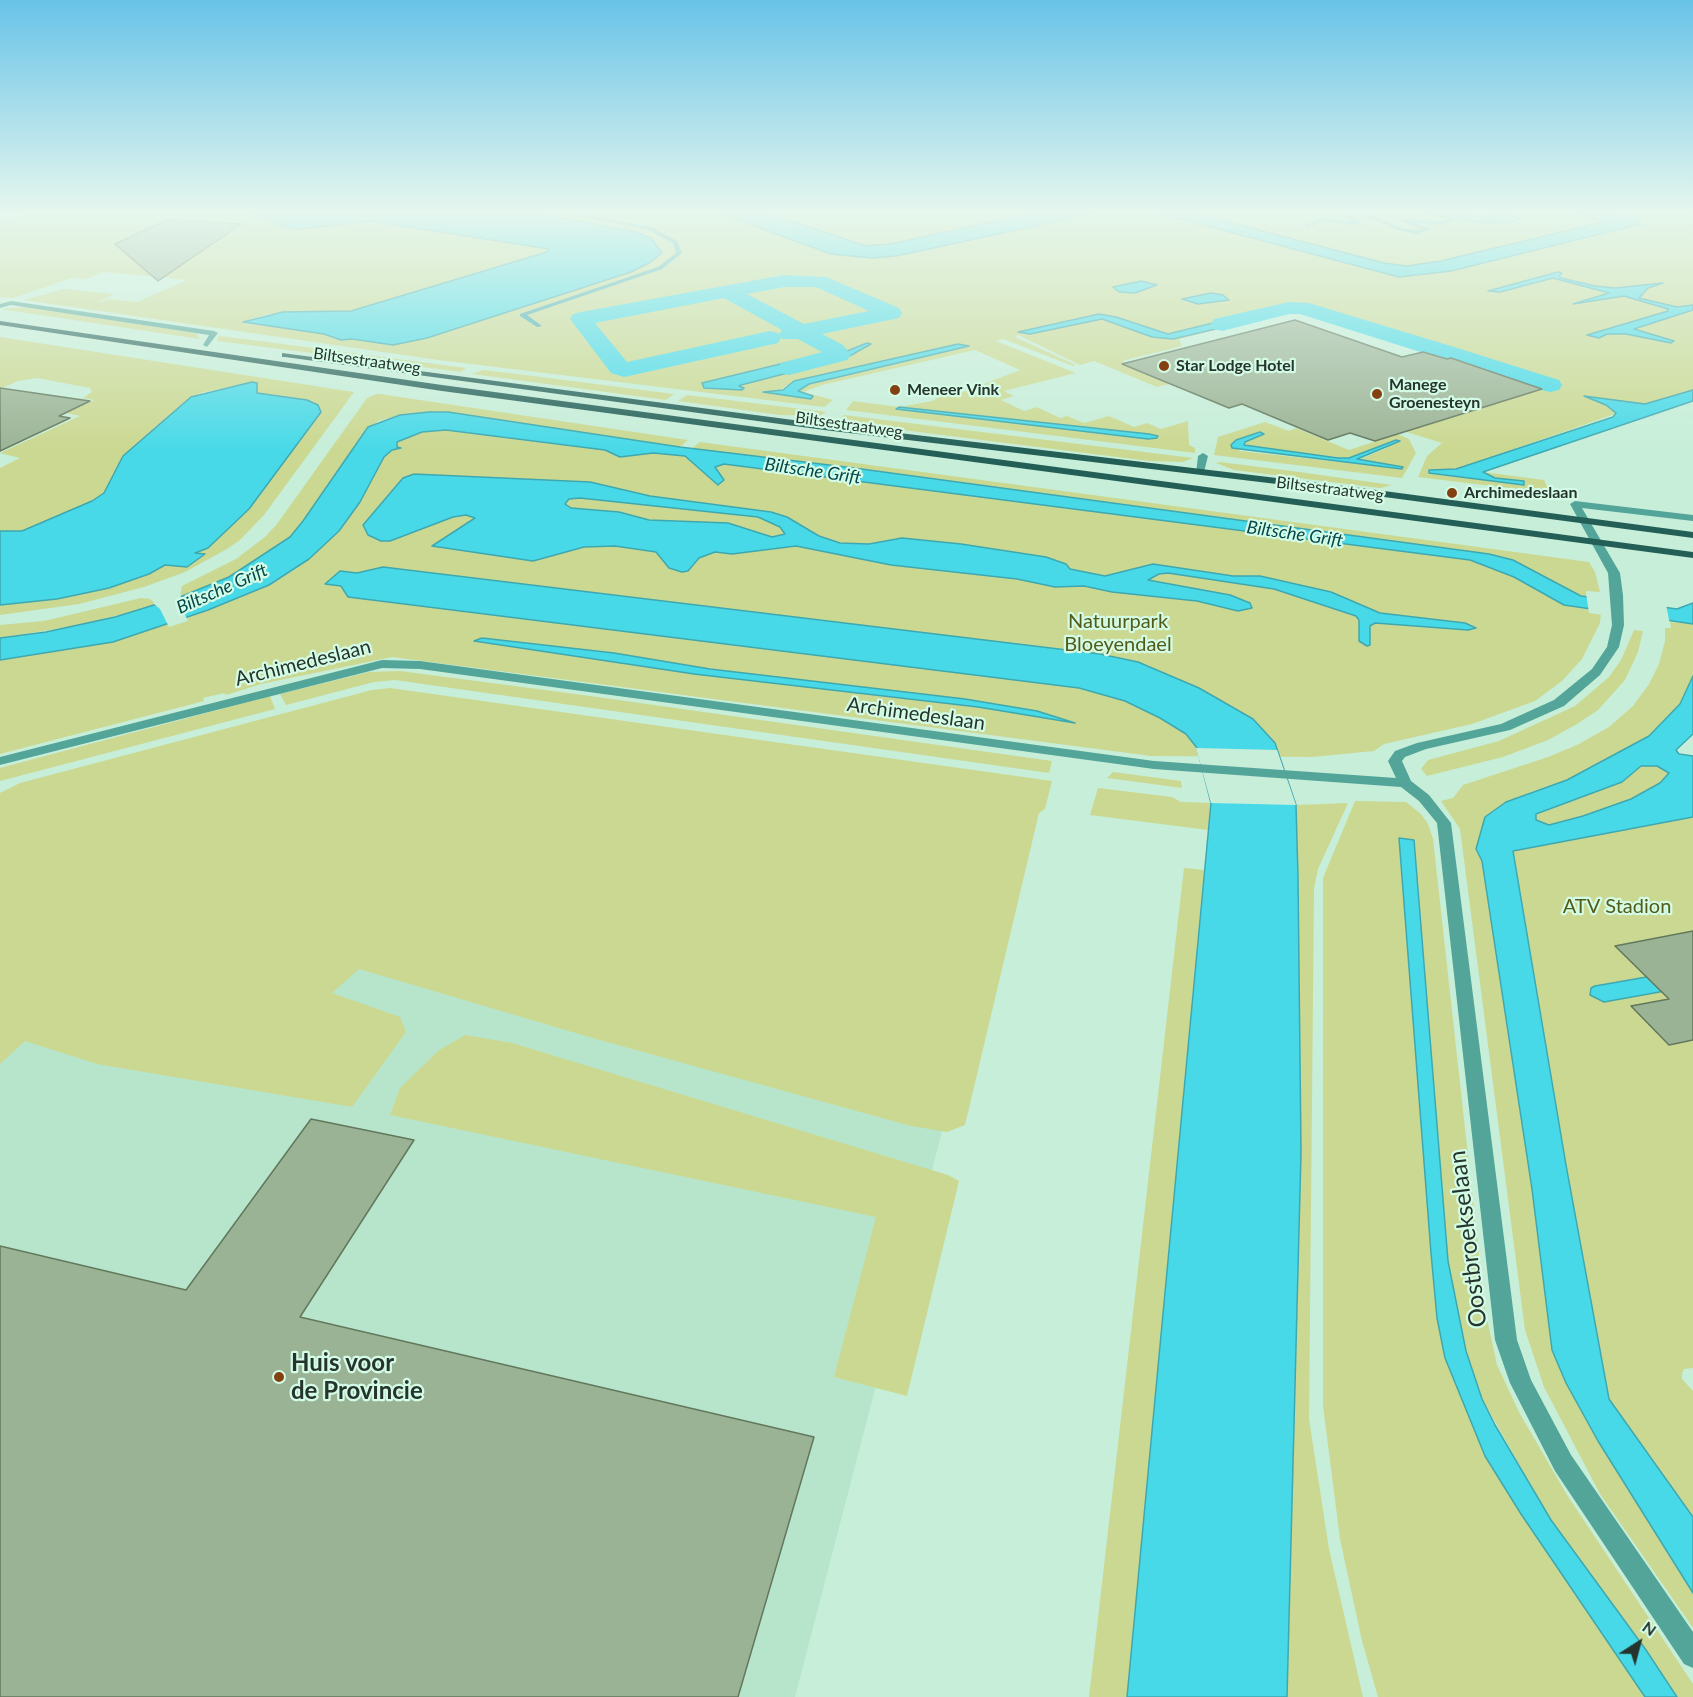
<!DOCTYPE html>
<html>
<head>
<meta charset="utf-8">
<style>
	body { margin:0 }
	#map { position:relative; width:1693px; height:1697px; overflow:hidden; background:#c7eed9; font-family:Lato,sans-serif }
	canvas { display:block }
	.north { position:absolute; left:1609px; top:1613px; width:60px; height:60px; -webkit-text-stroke:4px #d4fbe6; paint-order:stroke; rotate:36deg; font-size:16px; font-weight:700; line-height:24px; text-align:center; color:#25342c }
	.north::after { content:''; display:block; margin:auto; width:21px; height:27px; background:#25342c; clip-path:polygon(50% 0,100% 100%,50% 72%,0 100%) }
</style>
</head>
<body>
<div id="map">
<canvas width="1693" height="1697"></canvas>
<div class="north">N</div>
</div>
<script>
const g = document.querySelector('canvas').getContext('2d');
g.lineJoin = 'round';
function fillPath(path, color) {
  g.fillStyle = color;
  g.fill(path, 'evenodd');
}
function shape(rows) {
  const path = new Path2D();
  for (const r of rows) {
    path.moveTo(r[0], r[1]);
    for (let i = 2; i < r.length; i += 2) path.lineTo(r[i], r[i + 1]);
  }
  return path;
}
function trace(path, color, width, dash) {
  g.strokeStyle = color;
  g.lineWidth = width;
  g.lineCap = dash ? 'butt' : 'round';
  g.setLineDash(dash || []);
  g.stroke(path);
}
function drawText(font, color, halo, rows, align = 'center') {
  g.font = font + ' Lato,sans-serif';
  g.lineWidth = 4.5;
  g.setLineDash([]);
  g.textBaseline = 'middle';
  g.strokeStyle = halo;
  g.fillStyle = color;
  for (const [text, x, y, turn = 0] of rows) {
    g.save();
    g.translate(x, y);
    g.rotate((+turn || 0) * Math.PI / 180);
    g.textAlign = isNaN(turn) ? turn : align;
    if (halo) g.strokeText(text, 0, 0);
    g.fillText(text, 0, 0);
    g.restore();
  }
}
fillPath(shape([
	[111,908,951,1097,795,1697,0,1697,0,1014]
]), '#b7e5cc');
fillPath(shape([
	[23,214,255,214,287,227,299,229,371,221,550,249,547,252,351,311,268,314,247,320,245,324,287,328,324,334,341,340,352,339,393,345,605,275,513,214,1693,214,1693,401,1615,414,1456,469,1429,470,1429,473,1438,475,1520,484,1524,484,1520,480,1495,478,1483,472,1544,480,1550,493,1418,477,1427,456,1442,443,1403,431,1451,358,1297,310,1179,339,1182,346,1122,361,1174,383,1157,387,1094,361,1080,365,1018,335,1015,337,1076,365,1073,366,1003,339,996,341,1076,373,1004,391,1014,396,1001,400,1024,411,1037,407,1060,418,1067,416,1084,423,1109,416,1134,427,1147,423,1161,429,1188,421,1189,445,1195,448,1195,453,846,410,853,401,899,407,932,401,953,390,963,392,1020,370,975,350,822,385,803,392,833,400,824,407,438,360,24,300,64,289,114,294,97,303,109,299,137,302,187,280,104,272,86,279,72,278,13,298,0,297,0,221],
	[958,344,809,384,798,391,813,396,765,390,778,391,794,381],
	[899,407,1149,434,1157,438,897,409],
	[26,307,196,333,200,339,0,309],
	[219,336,260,341,466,368,461,372,217,341],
	[0,337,354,392,264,515,240,540,227,549,185,572,144,587,79,604,0,615,0,605,57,599,109,588,149,574,165,565,203,554,193,553,208,548,249,509,321,409,287,396,257,393,255,392,256,383,252,382,200,393,186,401,123,456,104,493,92,501,22,531,0,531,0,468,20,458,0,453,80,416,66,413,94,400,83,398,92,392,90,388,37,378,18,381,0,389],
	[483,370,525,375,674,394,666,400,472,374],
	[376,394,380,394,688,440,680,447,429,412,400,415,378,421,362,435,303,521,290,537,229,577,180,597,182,586,236,559,265,537,277,524,367,398],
	[687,395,827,412,819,416,780,415,678,401],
	[844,415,1193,458,1183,462,1149,461,855,424,843,420,841,417],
	[1265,422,1289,431,1296,428,1349,450,1398,434,1409,439,1416,453,1402,478,1214,455,1218,437],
	[1263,434,1243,443,1251,447,1346,458,1389,447,1358,460,1402,469,1240,451,1233,446],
	[446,430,605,450,620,457,653,453,685,456,715,467,724,464,1470,560,1514,577,1564,605,1601,612,1600,623,1582,659,1562,681,1535,701,1472,724,1384,744,1374,751,1312,757,1151,756,392,657,261,684,226,695,224,693,203,698,204,701,0,754,0,659,187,618,269,585,294,570,339,532,384,457,392,450,400,449,395,444,397,442,422,432],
	[700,442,1589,562,1595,572,1600,592,1586,591,1587,597,1581,596,1513,560,1489,554,854,468,691,449],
	[1220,462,1299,472,1392,485,1380,488,1234,470,1216,463],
	[141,598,150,599,157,605,80,625,0,638,0,625,44,621],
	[1670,622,1693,624,1693,676,1680,704,1649,736,1567,780,1530,792,1476,849,1482,861,1489,907,1532,1189,1553,1350,1566,1383,1598,1441,1693,1593,1693,1628,1600,1494,1544,1387,1525,1330,1460,829,1441,801,1453,798,1463,785,1548,757,1577,745,1609,727,1633,706,1649,684,1659,664,1665,641,1665,628,1671,628],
	[1634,630,1643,631,1638,652,1625,680,1598,710,1577,724,1548,740,1503,757,1427,776,1421,769,1428,760,1499,741,1575,706,1609,677,1621,660],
	[400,671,583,695,1052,761,1049,773,395,680,374,682,286,705,280,694,369,672],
	[390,688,1052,781,1045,809,1039,813,965,1125,947,1132,911,1126,596,1039,359,969,332,993,400,1017,406,1032,352,1107,97,1064,25,1041,0,1064,0,793,20,783,372,690],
	[270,696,275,709,0,781,0,768],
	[1641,766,1657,766,1669,773,1660,783,1631,799,1583,816,1549,825,1536,820,1536,815,1622,782],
	[1113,772,1181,781,1182,788,1107,778],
	[1098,788,1172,797,1181,802,1211,803,1208,830,1090,815],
	[1355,801,1406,802,1421,814,1428,824,1433,839,1485,1309,1497,1365,1520,1414,1567,1495,1693,1684,1693,1697,1677,1697,1646,1650,1551,1520,1482,1399,1466,1351,1448,1261,1424,962,1399,839,1431,1253,1437,1318,1445,1358,1485,1456,1521,1514,1645,1697,1378,1697,1362,1641,1340,1539,1323,1406,1323,878],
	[1348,803,1318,869,1314,888,1309,1419,1329,1549,1363,1697,1287,1697,1301,1152,1296,805],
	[1693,817,1693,969,1595,986,1693,986,1693,1368,1684,1369,1682,1374,1682,1379,1693,1391,1693,1517,1609,1399,1566,1165,1513,850],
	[1184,868,1204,870,1127,1697,1089,1697],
	[465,1035,512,1043,948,1175,959,1181,907,1396,834,1377,876,1217,390,1115,400,1088,438,1051]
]), '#cbd891');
const water = shape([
	[255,214,542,214,636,232,651,238,662,253,649,263,631,272,427,338,393,345,352,339,341,340,324,334,243,322,283,312,351,311,547,252,549,249,371,221,299,229,287,227,255,214],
	[722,214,769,214,866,246,890,244,1029,214,1091,214,896,256,872,258,831,254,722,214],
	[1162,214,1198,214,1384,263,1407,266,1441,261,1603,222,1578,214,1613,214,1635,219,1640,224,1451,271,1399,277,1162,214],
	[1424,214,1469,214,1487,218,1493,217,1487,214,1514,214,1520,218,1513,222,1486,223,1424,214],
	[1558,272,1562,273,1559,276,1561,278,1595,286,1615,288,1663,283,1648,288,1639,298,1677,307,1693,305,1693,310,1634,329,1674,341,1671,343,1626,334,1607,334,1599,338,1587,335,1668,311,1668,309,1624,296,1573,304,1609,293,1553,278,1500,292,1488,291,1558,272],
	[1141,281,1157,285,1135,293,1119,292,1113,287,1141,281],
	[1211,293,1223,295,1229,300,1198,304,1182,299,1211,293],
	[1282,306,1271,316,1173,339,1152,337,1102,319,1030,334,1018,332,1099,314,1116,317,1168,334,1282,306],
	[867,343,871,344,846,358,741,385,739,386,744,388,742,390,704,388,702,383,838,350,847,351,867,343],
	[958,344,969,346,809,384,798,391,813,396,811,399,763,392,783,390,794,381,958,344],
	[252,382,257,383,257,393,307,400,318,405,321,412,249,509,208,548,195,553,205,554,187,567,165,565,149,574,109,588,57,599,0,605,0,531,22,531,92,501,104,493,123,456,191,397,252,382],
	[1693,390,1693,401,1483,472,1495,478,1524,481,1524,485,1429,473,1429,470,1456,469,1613,417,1616,413,1606,405,1584,396,1645,404,1693,390],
	[899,407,1149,434,1158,436,1157,438,1148,439,896,409,899,407],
	[429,412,448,412,680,447,854,468,1489,554,1513,560,1581,596,1677,609,1693,603,1693,624,1564,605,1514,577,1470,560,724,464,715,467,724,480,718,485,685,456,653,453,620,457,605,450,446,430,422,432,397,442,397,447,401,448,392,450,384,457,360,502,339,531,309,559,269,585,208,610,113,642,0,660,0,638,46,632,115,617,180,597,229,577,290,537,303,521,368,427,400,415,429,412],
	[1260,432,1264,434,1245,442,1244,445,1338,458,1349,458,1396,440,1400,441,1357,459,1403,467,1402,469,1232,448,1231,445,1236,440,1260,432],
	[414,474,590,482,650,496,771,512,787,517,819,536,840,543,869,544,902,538,961,544,1046,557,1066,564,1070,569,1105,576,1153,564,1233,576,1260,576,1331,592,1380,613,1465,623,1476,628,1468,630,1375,623,1370,626,1370,645,1367,646,1359,641,1359,620,1356,616,1274,589,1168,573,1159,574,1148,580,1230,595,1250,603,1252,608,1238,611,1197,601,1112,592,1084,586,1055,587,1017,579,891,565,796,546,732,554,715,552,699,558,688,571,682,572,669,568,656,552,615,546,584,547,533,561,432,546,475,518,466,515,453,517,390,541,381,541,368,535,363,525,403,478,414,474],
	[580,498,758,517,780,527,785,534,772,537,728,523,649,520,619,512,571,508,565,504,569,499,580,498],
	[383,567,1100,654,1138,662,1199,688,1253,719,1275,743,1296,805,1298,877,1301,1152,1287,1697,1127,1697,1211,803,1197,748,1186,734,1160,718,1125,701,1079,688,348,597,341,586,325,584,340,571,357,573,383,567],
	[482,638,614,653,710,669,965,699,1037,711,1075,723,978,707,694,674,474,641,482,638],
	[1693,676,1693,734,1676,750,1679,754,1693,756,1693,817,1513,851,1566,1165,1609,1399,1693,1517,1693,1593,1598,1441,1566,1383,1552,1350,1532,1189,1489,907,1482,861,1476,849,1485,817,1506,802,1567,780,1649,736,1680,704,1693,676],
	[1641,766,1657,766,1669,773,1660,783,1631,799,1583,816,1549,825,1536,820,1536,814,1622,782,1641,766],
	[1399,838,1414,840,1448,1261,1466,1351,1482,1399,1495,1425,1551,1520,1646,1650,1677,1697,1645,1697,1521,1514,1485,1456,1445,1358,1437,1318,1431,1253,1399,838],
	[1658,975,1693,986,1604,1002,1590,995,1591,988,1595,986,1658,975]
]);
fillPath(water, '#48d9e8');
trace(water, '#3ea8b0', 1.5);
fillPath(shape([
	[1586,593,1666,604,1670,625,1589,613],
	[181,594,180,604,188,621,169,627,160,609,153,603],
	[1196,748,1277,750,1296,805,1211,803]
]), '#c7eed9');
fillPath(shape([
	[567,214,578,214,651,227,677,241,682,253,662,269,527,315,542,326,537,327,520,316,520,314,658,267,676,253,673,243,647,229,567,214],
	[1351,214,1371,215,1401,228,1417,230,1422,229,1400,221,1403,219,1442,221,1451,218,1454,220,1443,225,1415,223,1430,229,1417,234,1398,230,1368,217,1355,216,1353,217,1361,223,1361,225,1323,222,1308,227,1305,225,1323,218,1352,222,1346,217,1351,214]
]), '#3ea8b0');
fillPath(shape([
	[784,275,826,277,899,308,902,313,899,318,822,334,843,345,851,355,847,360,789,375,781,373,777,368,781,363,822,352,798,339,782,339,779,334,782,330,724,298,595,323,627,362,770,331,778,333,781,338,778,343,624,377,611,373,570,319,573,314,581,312,784,275],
	[784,287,816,287,869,311,804,324,747,294,784,287],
	[1289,302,1309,303,1454,347,1559,380,1562,385,1559,390,1550,392,1541,390,1300,314,1289,314,1222,331,1214,329,1211,324,1214,319,1289,302]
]), '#48d9e8');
const building = shape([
	[167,220,176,220,241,224,158,281,115,244,167,220],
	[1295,320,1402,357,1423,352,1447,359,1451,358,1542,389,1375,441,1350,433,1328,440,1242,404,1229,408,1122,364,1295,320],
	[0,388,90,401,59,416,70,418,0,451,0,388],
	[1693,931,1693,1040,1669,1045,1631,1006,1669,999,1615,946,1693,931],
	[311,1119,414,1140,300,1317,814,1437,738,1697,0,1697,0,1246,186,1290,311,1119]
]);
fillPath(building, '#9bb395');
trace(building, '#62785d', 1.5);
fillPath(shape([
	[11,301,214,331,218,333,207,347,203,345,209,335,11,305,0,308,0,304,11,301],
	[1203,453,1208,456,1204,472,1196,474,1198,456,1203,453],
	[1575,501,1693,515,1693,521,1582,508,1620,573,1623,595,1624,625,1619,647,1600,675,1564,706,1510,730,1426,749,1405,757,1402,761,1411,781,1429,795,1451,823,1517,1340,1531,1380,1571,1455,1693,1632,1693,1668,1684,1664,1555,1471,1510,1383,1495,1340,1437,823,1419,801,1401,787,1154,769,420,669,382,668,0,765,0,757,382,660,420,661,1154,761,1396,778,1388,761,1395,751,1417,743,1501,724,1554,700,1592,669,1607,647,1612,625,1608,573,1570,504,1575,501]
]), '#53a499');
fillPath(shape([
	[0,321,442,385,1693,552,1693,558,442,391,0,325,0,321],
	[282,353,824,424,1369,489,1693,532,1693,538,1369,495,824,430,285,357,282,357,282,353]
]), '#245f57');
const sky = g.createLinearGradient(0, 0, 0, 451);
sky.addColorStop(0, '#68c3e8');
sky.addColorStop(0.47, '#e6f7ee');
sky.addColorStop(1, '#e6f7ee00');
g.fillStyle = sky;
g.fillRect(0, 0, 1693, 451);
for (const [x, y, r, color] of [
	[1164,366,6,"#834011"],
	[895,390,6,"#834011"],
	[1377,394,6,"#834011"],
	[1452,493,6,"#834011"],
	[279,1377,6,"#834011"]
]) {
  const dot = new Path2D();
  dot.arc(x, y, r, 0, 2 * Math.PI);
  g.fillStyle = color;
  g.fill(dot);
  trace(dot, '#d4fbe6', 2);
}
drawText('16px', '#25342c', '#d4fbe6', [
	["Biltsestraatweg",367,361,8],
	["Biltsestraatweg",849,425,8],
	["Biltsestraatweg",1330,489,7]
]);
drawText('bold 16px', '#25342c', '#d4fbe6', [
	["Star Lodge Hotel",1176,366],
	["Manege",1389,385],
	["Groenesteyn",1389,403],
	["Meneer Vink",907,390],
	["Archimedeslaan",1464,493]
], 'left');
drawText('italic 18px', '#03474d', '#d4fbe6', [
	["Biltsche Grift",813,471,8],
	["Biltsche Grift",1295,534,8],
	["Biltsche Grift",222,589,-24]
]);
drawText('20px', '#525c18', '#d4fbe6', [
	["Natuurpark",1118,622],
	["Bloeyendael",1118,645],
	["ATV Stadion",1617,907]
]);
drawText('20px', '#25342c', '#d4fbe6', [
	["Archimedeslaan",303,663,-14],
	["Archimedeslaan",916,714,8]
]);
drawText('24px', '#25342c', '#d4fbe6', [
	["Oostbroekselaan",1468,1239,-97]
]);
drawText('bold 24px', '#25342c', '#d4fbe6', [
	["Huis voor",291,1363],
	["de Provincie",291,1391]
], 'left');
</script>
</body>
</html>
